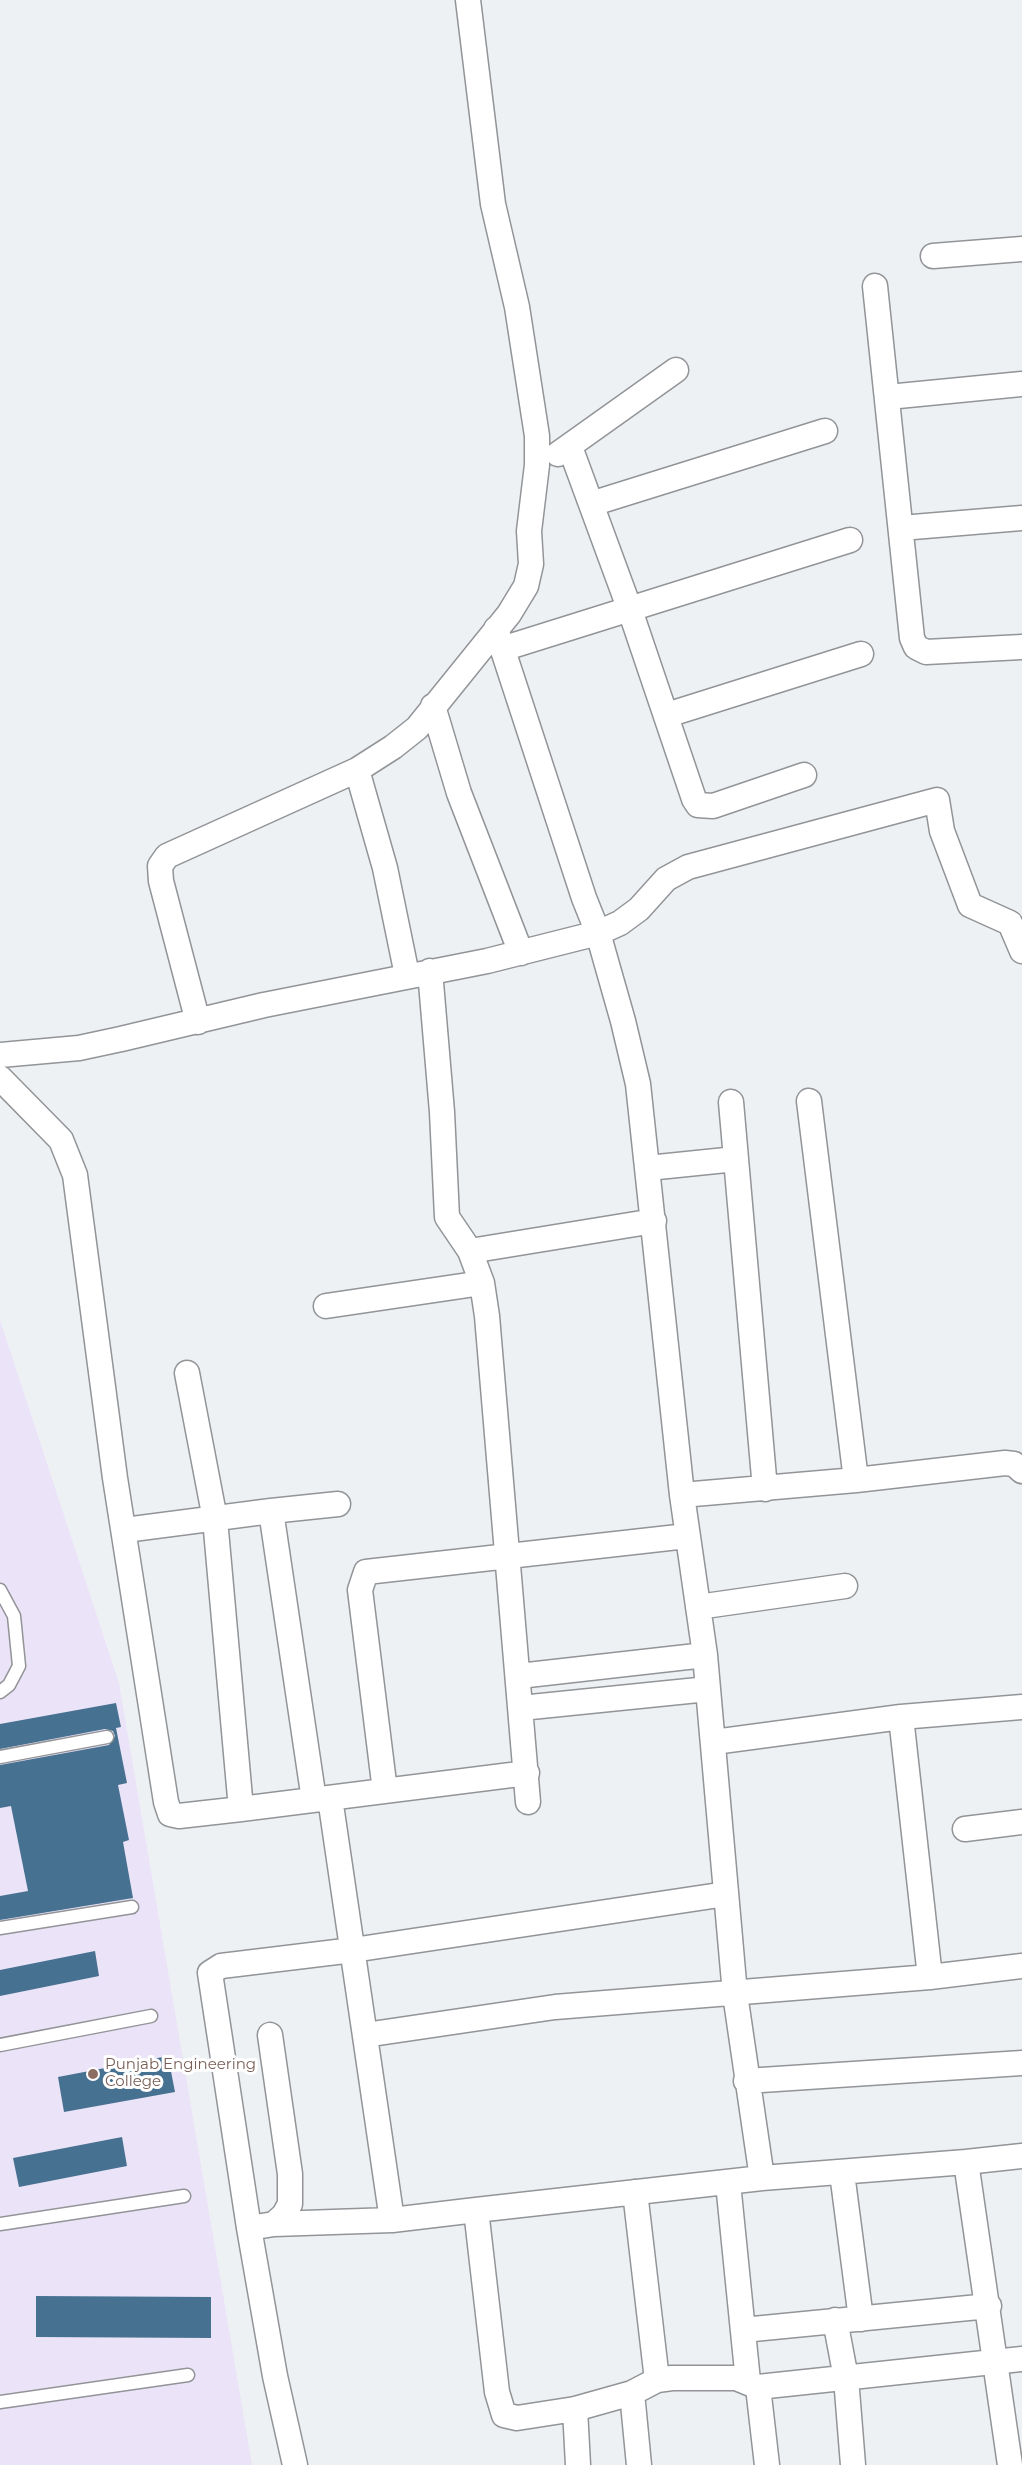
<!DOCTYPE html>
<html>
<head>
<meta charset="utf-8">
<style>
	body { margin:0 }
	canvas { display:block; background:#eef1f4 }
</style>
</head>
<body>
<canvas width="1022" height="2465"></canvas>
<script>
const g = document.querySelector('canvas').getContext('2d');
g.lineJoin = 'round';
function fillPath(path, color) {
  g.fillStyle = color;
  g.fill(path, 'evenodd');
}
function shape(rows) {
  const path = new Path2D();
  for (const r of rows) {
    path.moveTo(r[0], r[1]);
    for (let i = 2; i < r.length; i += 2) path.lineTo(r[i], r[i + 1]);
  }
  return path;
}
function trace(path, color, width, dash) {
  g.strokeStyle = color;
  g.lineWidth = width;
  g.lineCap = dash ? 'butt' : 'round';
  g.setLineDash(dash || []);
  g.stroke(path);
}
function drawText(font, color, halo, rows, align = 'center') {
  g.font = font + ' Montserrat,sans-serif';
  g.lineWidth = 6;
  g.setLineDash([]);
  g.textBaseline = 'middle';
  g.strokeStyle = halo;
  g.fillStyle = color;
  for (const [text, x, y, turn = 0] of rows) {
    g.save();
    g.translate(x, y);
    g.rotate((+turn || 0) * Math.PI / 180);
    g.textAlign = isNaN(turn) ? turn : align;
    if (halo) g.strokeText(text, 0, 0);
    g.fillText(text, 0, 0);
    g.restore();
  }
}
fillPath(shape([
	[0,1320,119,1683,252,2465,0,2465]
]), '#ebe3f8');
fillPath(shape([
	[116,1703,121,1727,116,1728,127,1783,118,1785,129,1840,123,1842,133,1898,0,1920,0,1896,28,1891,11,1806,0,1808,0,1765,109,1745,115,1736,113,1731,105,1729,0,1749,0,1724],
	[95,1951,99,1976,0,1996,0,1970],
	[168,2056,175,2092,64,2112,58,2077],
	[122,2137,127,2166,19,2187,13,2158],
	[36,2296,211,2297,211,2338,36,2337]
]), '#477190');
const lane = shape([
	[0,1590,14,1616,19,1666,9,1685,0,1692],
	[0,1757,107,1737],
	[0,1928,132,1907],
	[0,2045,151,2016],
	[0,2224,184,2196],
	[0,2402,188,2375]
]);
const street = shape([
	[933,256,1022,249],
	[875,286,912,638,916,647,926,652,1022,647],
	[888,397,1022,384],
	[570,447,630,610,694,799,698,805,713,806,804,775],
	[558,454,676,370],
	[591,504,825,431],
	[901,528,1022,518],
	[496,629,584,898,598,933,623,1021,638,1084,682,1495,705,1655,735,1994,762,2178,476,2210,497,2392,504,2415,517,2418,575,2409,632,2393,657,2380,672,2378,736,2378,758,2387],
	[502,649,850,540],
	[433,706,459,793,521,953],
	[667,715,861,654],
	[357,770,385,868,407,975],
	[430,971,442,1112,447,1217,470,1251,482,1283,487,1316,528,1802],
	[198,1022,161,881,160,866,167,856,357,770,393,747,417,728,509,614,526,586,531,564,529,531,537,465,537,436,517,307,493,204,468,0],
	[0,1055,79,1048,121,1039,264,1005,487,961,598,933,620,923,639,909,666,879,688,867,937,800,942,831,970,905,1010,923,1022,951],
	[0,1078,61,1140,75,1175,115,1478,166,1802,170,1814,179,1816,241,1809,527,1773],
	[809,1101,856,1480],
	[731,1102,765,1489],
	[648,1168,736,1159],
	[470,1251,654,1221],
	[326,1306,482,1283],
	[187,1373,215,1519,241,1809],
	[682,1495,856,1480,1005,1463,1014,1464,1022,1471],
	[271,1511,338,1504],
	[125,1530,271,1511,314,1800],
	[698,1607,845,1586],
	[519,1676,705,1655],
	[521,1708,708,1689],
	[901,1717,930,1977],
	[714,1742,901,1717,1022,1707],
	[385,1791,360,1590,366,1572,687,1536],
	[330,1798,392,2220],
	[965,1829,1022,1822],
	[365,2035,555,2007,930,1977,1022,1966],
	[746,2081,1022,2063],
	[966,2162,1022,2156],
	[842,2173,861,2319],
	[762,2178,966,2162,1010,2465],
	[728,2183,748,2381],
	[635,2192,657,2380],
	[274,2224,392,2220,476,2210],
	[249,2228,274,2224,284,2215,290,2204,290,2174,270,2035],
	[835,2320,846,2378,853,2465],
	[743,2330,989,2306],
	[632,2393,639,2465],
	[575,2409,578,2465],
	[295,2465,275,2376,249,2228,210,1973,221,1966,353,1950,726,1894],
	[767,2465,758,2387,1022,2359]
]);
trace(lane, '#929497', 15);
trace(street, '#929497', 27);
trace(lane, '#fff', 12);
trace(street, '#fff', 24);
for (const [x, y, r, color] of [
	[93,2074,6,"#8d6e63"]
]) {
  const dot = new Path2D();
  dot.arc(x, y, r, 0, 2 * Math.PI);
  g.fillStyle = color;
  g.fill(dot);
  trace(dot, '#fff', 2);
}
drawText('15px', '#785e54', '#fff', [
	["Punjab Engineering",105,2065],
	["College",105,2082]
], 'left');
</script>
</body>
</html>
